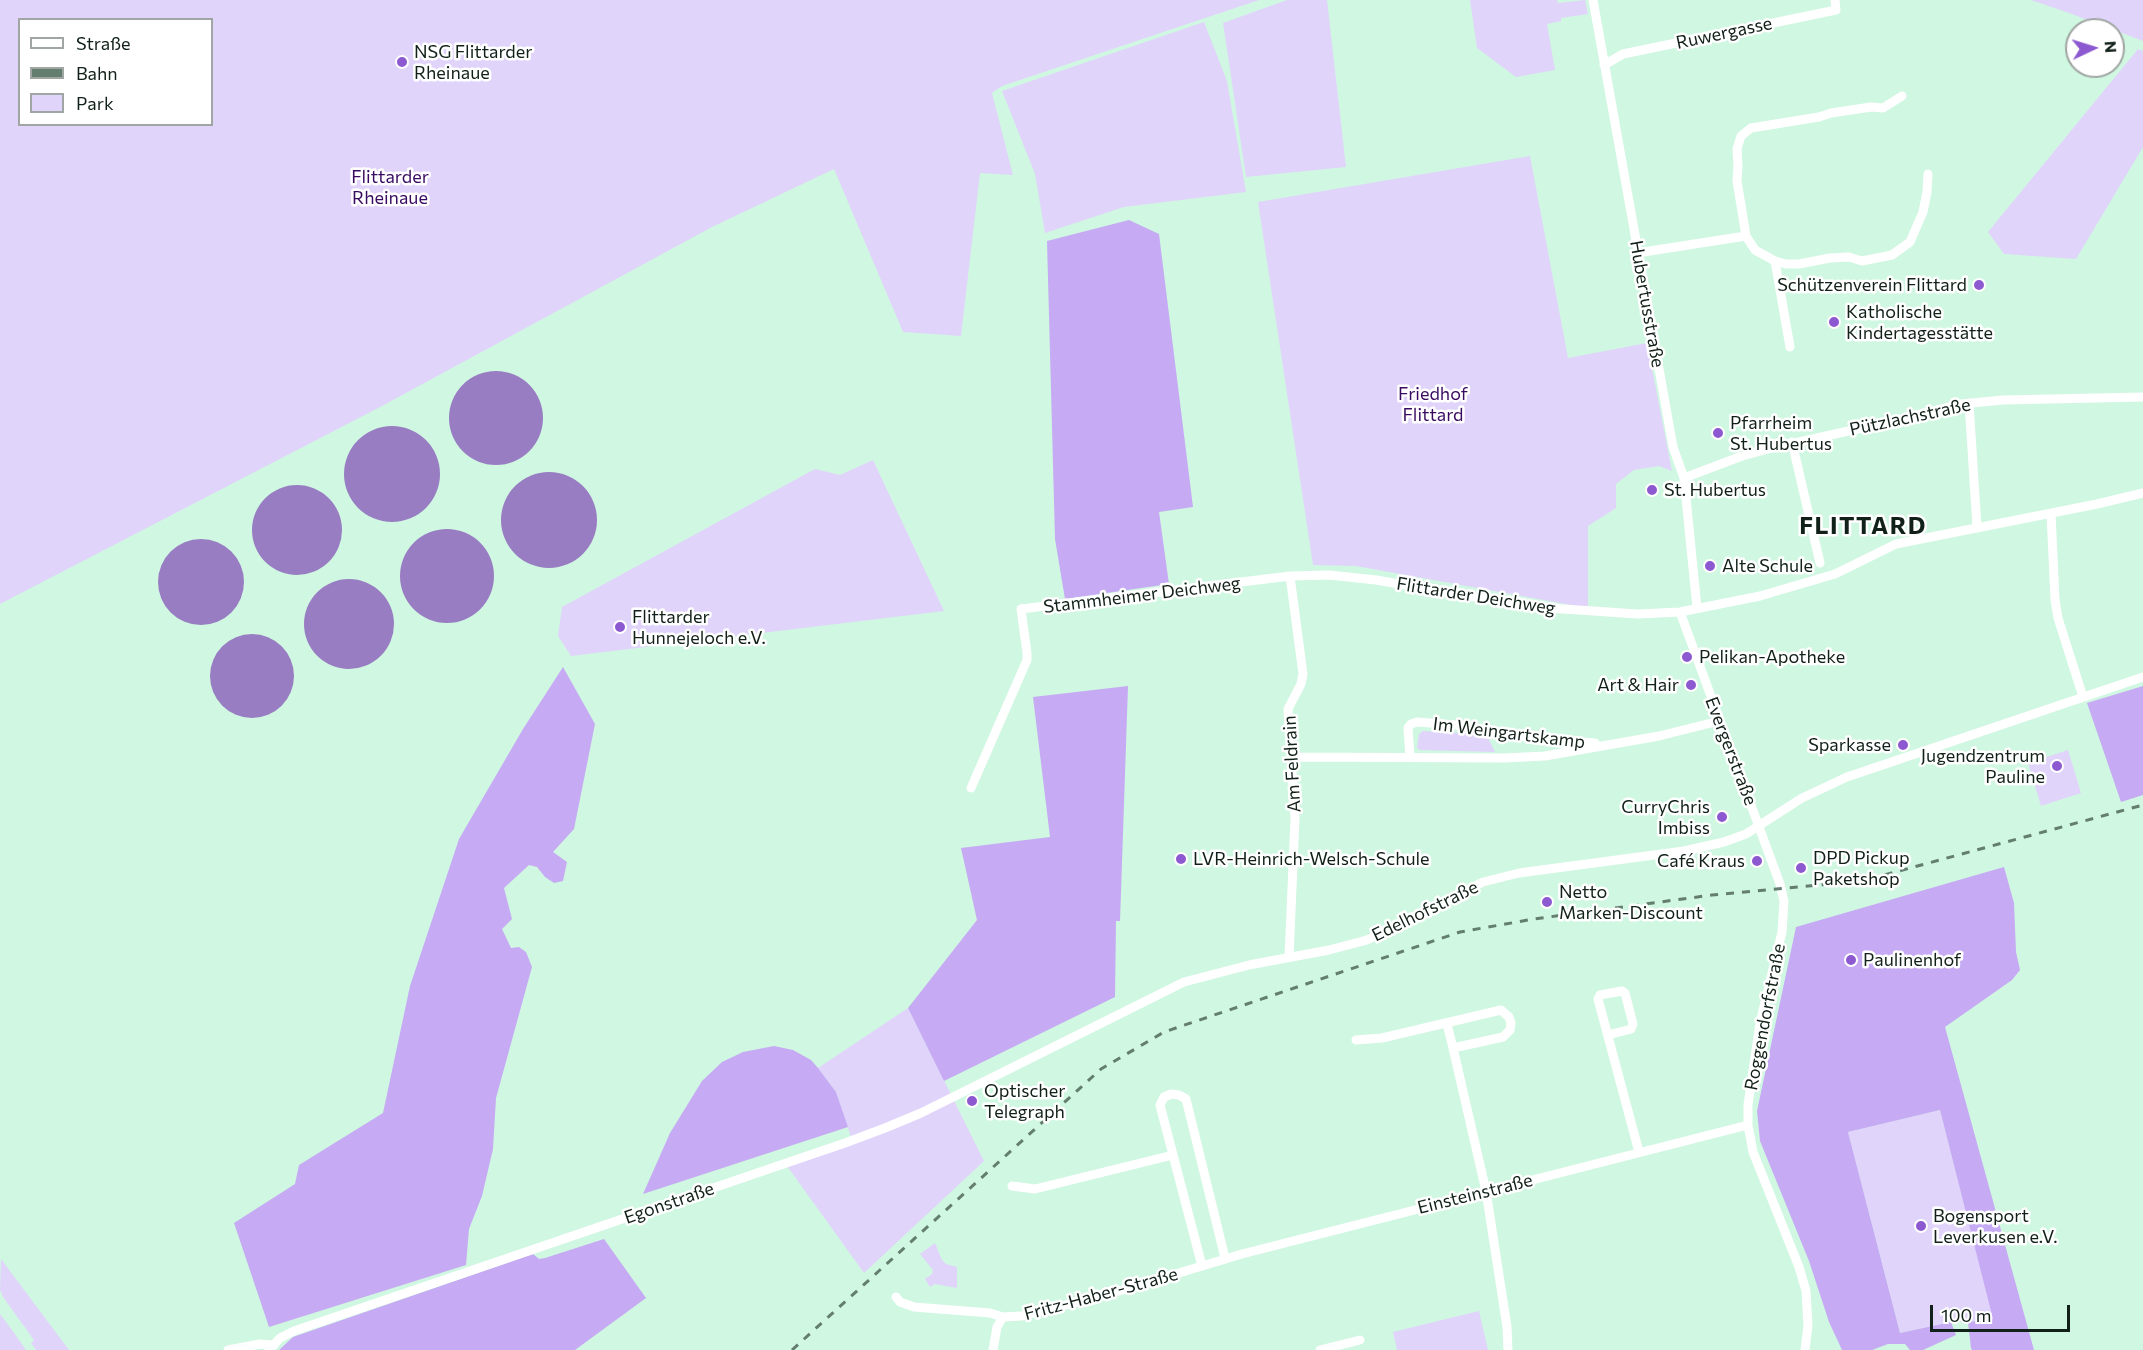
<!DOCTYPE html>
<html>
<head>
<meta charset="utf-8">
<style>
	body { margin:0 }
	#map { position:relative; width:2143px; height:1350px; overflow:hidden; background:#d0f7e1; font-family:Commissioner,sans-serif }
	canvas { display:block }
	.legend { position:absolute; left:18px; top:18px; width:195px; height:108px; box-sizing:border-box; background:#fff; border:2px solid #a0a6a3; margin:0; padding:8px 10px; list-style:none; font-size:18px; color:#112018 }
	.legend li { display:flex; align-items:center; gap:12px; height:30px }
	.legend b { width:30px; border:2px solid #a0a6a3 }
	.north { position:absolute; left:2065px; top:18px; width:60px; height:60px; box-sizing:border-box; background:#fff; border:2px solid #a0a6a3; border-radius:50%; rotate:86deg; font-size:16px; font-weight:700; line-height:24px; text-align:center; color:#112018 }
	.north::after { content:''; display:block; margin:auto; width:21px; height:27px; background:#8d59d1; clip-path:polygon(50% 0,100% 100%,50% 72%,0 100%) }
	.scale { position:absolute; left:1930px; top:1305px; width:140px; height:27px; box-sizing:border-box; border:3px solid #112018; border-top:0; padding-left:8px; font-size:18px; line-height:21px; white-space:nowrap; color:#112018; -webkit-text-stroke:4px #fff; paint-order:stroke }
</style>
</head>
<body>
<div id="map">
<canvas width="2143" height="1350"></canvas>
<ul class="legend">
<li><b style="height:8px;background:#fff"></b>Straße</li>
<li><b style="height:8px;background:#637d6f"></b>Bahn</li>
<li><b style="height:16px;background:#e1d4fb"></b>Park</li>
</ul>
<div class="north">N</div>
<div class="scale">100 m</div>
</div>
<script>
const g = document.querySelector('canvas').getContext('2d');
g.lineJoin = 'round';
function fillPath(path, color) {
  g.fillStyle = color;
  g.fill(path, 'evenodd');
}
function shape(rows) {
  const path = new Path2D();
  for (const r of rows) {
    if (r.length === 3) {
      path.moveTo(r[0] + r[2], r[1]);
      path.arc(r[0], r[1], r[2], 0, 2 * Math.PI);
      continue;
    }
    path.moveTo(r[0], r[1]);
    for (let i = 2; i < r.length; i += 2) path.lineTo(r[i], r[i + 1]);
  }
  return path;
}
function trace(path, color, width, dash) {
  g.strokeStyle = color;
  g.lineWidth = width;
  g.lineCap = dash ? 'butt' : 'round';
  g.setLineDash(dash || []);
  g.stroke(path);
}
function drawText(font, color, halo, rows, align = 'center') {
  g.font = font + ' Commissioner,sans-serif';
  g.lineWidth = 5;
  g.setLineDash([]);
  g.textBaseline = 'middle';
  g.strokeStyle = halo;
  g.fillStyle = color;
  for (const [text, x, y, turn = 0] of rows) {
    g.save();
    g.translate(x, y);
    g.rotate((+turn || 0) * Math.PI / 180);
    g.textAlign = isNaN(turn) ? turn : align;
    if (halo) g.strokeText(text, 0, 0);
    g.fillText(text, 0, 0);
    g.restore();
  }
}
fillPath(shape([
	[0,0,1259,0,1002,86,992,93,1013,175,980,173,961,336,903,332,834,169,712,227,382,406,0,604],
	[20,20,212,20,212,124,20,124],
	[1287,0,1327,0,1346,167,1246,177,1223,23],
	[1470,0,1557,0,1558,3,1585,0,1588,14,1561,18,1561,21,1547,24,1555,70,1516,77,1477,48],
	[2031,0,2143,0,2143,41,2069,13],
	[1204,22,1227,81,1246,192,1124,207,1045,233,1035,174,1002,91],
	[2138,49,2143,51,2143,147,2076,259,2004,254,1988,232],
	[1530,156,1568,358,1647,343,1672,471,1659,466,1634,470,1616,484,1616,508,1588,526,1588,608,1356,566,1313,565,1258,202],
	[873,460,944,611,571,656,558,636,562,607,815,469,840,475],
	[1423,731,1480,734,1488,738,1495,752,1420,750,1417,748,1419,734],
	[2068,750,2081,793,2041,806,2028,763],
	[908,1008,984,1161,864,1273,787,1166,853,1143,836,1092,818,1068],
	[1940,1110,1994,1320,1951,1322,1900,1333,1848,1132],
	[935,1243,942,1260,946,1264,957,1267,957,1288,935,1284,930,1287,925,1279,932,1274,933,1270,920,1254],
	[1,1259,69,1350,36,1350,31,1343,34,1340,3,1297,0,1290],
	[1479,1311,1488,1350,1397,1350,1393,1332],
	[0,1314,12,1330,26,1350,0,1350]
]), '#e1d4fb');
fillPath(shape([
	[1129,220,1159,234,1193,507,1159,512,1169,584,1065,599,1055,539,1047,241],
	[563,667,595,724,574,829,553,852,567,862,563,881,554,883,545,877,537,867,529,865,504,888,512,919,502,929,511,948,519,947,526,952,532,967,496,1098,493,1149,482,1196,469,1229,466,1265,269,1327,234,1223,295,1184,299,1165,383,1113,410,986,459,839,523,729],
	[1128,686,1120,921,1116,921,1115,997,944,1081,908,1008,977,920,961,848,1050,837,1033,697],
	[2143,686,2143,795,2121,802,2087,703],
	[2004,867,2014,903,2016,952,2020,970,2012,980,1945,1027,2034,1350,1972,1350,1971,1348,1968,1322,1993,1319,1940,1110,1848,1132,1900,1333,1951,1322,1956,1335,1923,1350,1910,1350,1905,1344,1888,1344,1872,1350,1842,1350,1829,1322,1809,1261,1760,1141,1757,1111,1796,927],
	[774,1046,793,1050,811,1060,818,1068,836,1092,848,1127,643,1194,670,1133,702,1081,722,1062,743,1052],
	[604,1239,646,1298,575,1350,279,1350,293,1337,533,1254,539,1259,545,1258]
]), '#c6aaf4');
fillPath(shape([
	[496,418,47],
	[392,474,48],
	[549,520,48],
	[297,530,45],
	[447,576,47],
	[201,582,43],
	[349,624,45],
	[252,676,42]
]), '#987dc3');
trace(shape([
	[1593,0,1673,447,1684,478,1697,608],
	[1604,65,1623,54,1836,10,1835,0],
	[1746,236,1755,250,1775,261,1786,264,1799,264,1830,258,1849,257,1862,261,1892,255,1910,242,1923,212,1927,192,1928,174],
	[1637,253,1746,236,1737,181,1738,166,1737,149,1741,136,1751,128,1819,117,1831,113,1871,107,1883,108,1902,96],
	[1775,261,1790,347],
	[1969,403,1977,527],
	[1792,442,1820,563],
	[1684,478,1742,456,1772,448,1889,422,1961,404,2003,400,2143,397],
	[2051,513,2055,600,2058,618,2083,697],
	[1680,612,1780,884,1784,901,1782,932,1760,1023,1748,1105,1748,1125,1753,1152,1799,1267,1806,1291,1808,1326,1805,1350],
	[1292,757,1504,758,1545,756,1659,736,1719,721],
	[1410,757,1408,728,1411,724,1417,722,1456,725,1538,739,1595,743],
	[971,788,1027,660,1027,653,1021,609,1290,576,1329,575,1376,580,1533,607,1638,614,1680,612,1760,596,1835,574,1896,544,2097,504,2143,493],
	[1289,957,1295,819,1288,709,1301,684,1303,674,1290,576],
	[1608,1035,1631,1029,1633,1024,1625,993,1622,991,1600,995,1598,999,1639,1152],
	[1356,1040,1382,1038,1501,1010,1509,1017,1511,1023,1510,1030,1503,1037,1453,1048,1447,1024],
	[1453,1048,1486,1191,1507,1327,1508,1350],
	[1012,1186,1035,1189,1173,1155],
	[1202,1266,1160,1105,1164,1097,1171,1094,1179,1095,1186,1099,1225,1258],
	[896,1297,900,1302,914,1307,990,1313,1003,1317,1022,1316,1109,1294,1242,1254,1748,1125],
	[228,1350,260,1344,272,1345],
	[269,1350,280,1338,294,1331,845,1143,885,1128,921,1113,1184,982,1249,965,1329,950,1367,940,1483,882,1519,873,1684,851,1724,842,1746,834,1802,798,1847,777,2143,677],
	[993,1350,997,1327,1003,1317],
	[1320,1350,1360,1340]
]), '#fff', 9);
trace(shape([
	[792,1350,1101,1069,1164,1032,1460,932,1534,919,1712,895,1862,881,2143,805]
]), '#637d6f', 3, [8, 8]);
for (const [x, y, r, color] of [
	[402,62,6,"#8d59d1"],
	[1979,285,6,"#8d59d1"],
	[1834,322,6,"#8d59d1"],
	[1718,433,6,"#8d59d1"],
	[1652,490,6,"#8d59d1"],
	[1710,566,6,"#8d59d1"],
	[620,627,6,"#8d59d1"],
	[1687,657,6,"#8d59d1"],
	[1691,685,6,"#8d59d1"],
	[1903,745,6,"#8d59d1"],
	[2057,766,6,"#8d59d1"],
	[1722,817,6,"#8d59d1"],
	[1181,859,6,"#8d59d1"],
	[1757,861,6,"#8d59d1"],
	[1801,868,6,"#8d59d1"],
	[1547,902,6,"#8d59d1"],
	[1851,960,6,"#8d59d1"],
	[972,1101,6,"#8d59d1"],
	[1921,1226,6,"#8d59d1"]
]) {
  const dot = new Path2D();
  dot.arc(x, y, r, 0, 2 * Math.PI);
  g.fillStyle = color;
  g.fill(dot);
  trace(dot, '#fff', 2);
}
drawText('18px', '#112018', '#fff', [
	["Ruwergasse",1724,33,-12],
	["Hubertusstraße",1647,304,80],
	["Pützlachstraße",1910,417,-12],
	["Stammheimer Deichweg",1142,595,-7],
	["Flittarder Deichweg",1476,596,9],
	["Im Weingartskamp",1509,733,7],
	["Evergerstraße",1731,751,69],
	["Am Feldrain",1292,764,-93],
	["Edelhofstraße",1425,911,-26],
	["Roggendorfstraße",1765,1017,-79],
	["Einsteinstraße",1475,1194,-14],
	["Egonstraße",669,1203,-19],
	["Fritz-Haber-Straße",1101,1294,-15]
]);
drawText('18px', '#112018', '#fff', [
	["NSG Flittarder",414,52],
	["Rheinaue",414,73],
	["Schützenverein Flittard",1967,285,"right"],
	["Katholische",1846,312],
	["Kindertagesstätte",1846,333],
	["Pfarrheim",1730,423],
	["St. Hubertus",1730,444],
	["St. Hubertus",1664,490],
	["Alte Schule",1722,566],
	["Flittarder",632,617],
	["Hunnejeloch e.V.",632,638],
	["Pelikan-Apotheke",1699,657],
	["Art & Hair",1679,685,"right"],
	["Sparkasse",1891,745,"right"],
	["Jugendzentrum",2045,756,"right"],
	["Pauline",2045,777,"right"],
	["CurryChris",1710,807,"right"],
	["Imbiss",1710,828,"right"],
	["DPD Pickup",1813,858],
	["Paketshop",1813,879],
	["LVR-Heinrich-Welsch-Schule",1193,859],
	["Café Kraus",1745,861,"right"],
	["Netto",1559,892],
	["Marken-Discount",1559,913],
	["Paulinenhof",1863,960],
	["Optischer",984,1091],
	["Telegraph",984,1112],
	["Bogensport",1933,1216],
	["Leverkusen e.V.",1933,1237]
], 'left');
drawText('18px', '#380b61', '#fff', [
	["Flittarder",390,177],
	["Rheinaue",390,198],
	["Friedhof",1433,394],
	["Flittard",1433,415]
]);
g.letterSpacing = '1.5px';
drawText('bold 24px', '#112018', '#fff', [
	["FLITTARD",1863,526]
]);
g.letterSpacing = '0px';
</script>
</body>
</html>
